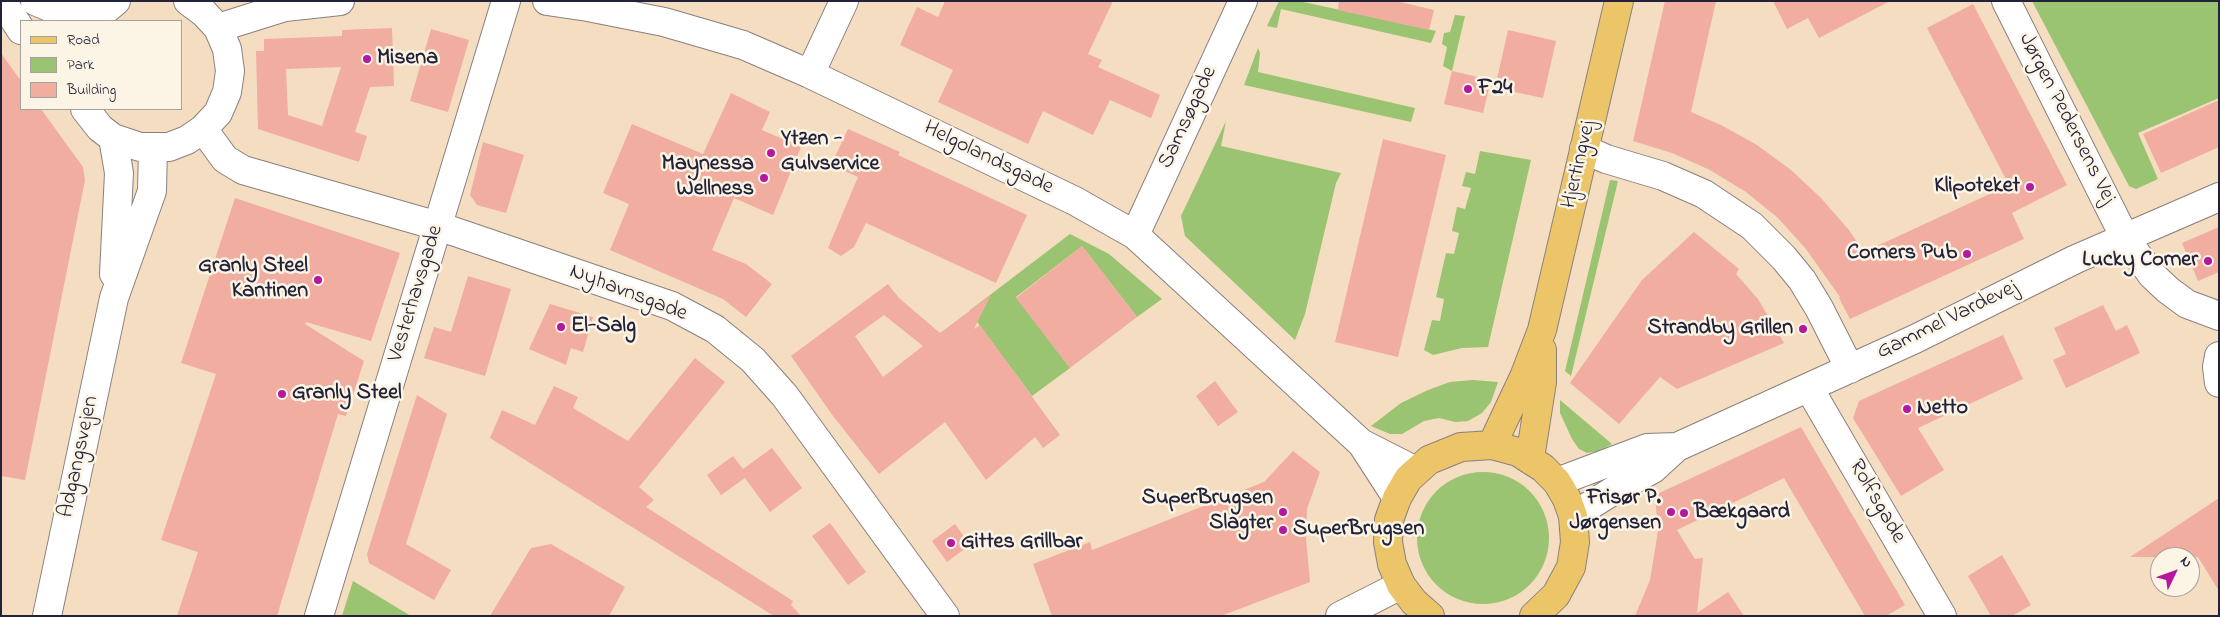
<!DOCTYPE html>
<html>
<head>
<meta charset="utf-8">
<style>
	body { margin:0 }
	#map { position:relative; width:2220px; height:617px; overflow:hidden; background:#f4ddc0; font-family:"Indie Flower",sans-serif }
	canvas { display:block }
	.frame { position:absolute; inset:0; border:2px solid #22223b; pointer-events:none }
	.legend { position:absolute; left:20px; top:20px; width:162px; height:90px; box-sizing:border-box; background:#fcf5e5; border:1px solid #a5a1a1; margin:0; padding:6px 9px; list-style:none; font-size:15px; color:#22223b }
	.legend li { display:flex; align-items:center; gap:10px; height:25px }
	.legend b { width:25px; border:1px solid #a5a1a1 }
	.north { position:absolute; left:2150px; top:547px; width:50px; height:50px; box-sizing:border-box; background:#fcf5e5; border:1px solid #a5a1a1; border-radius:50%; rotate:48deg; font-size:14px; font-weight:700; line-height:20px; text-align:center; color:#22223b }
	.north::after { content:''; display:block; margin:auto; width:18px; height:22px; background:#b5179e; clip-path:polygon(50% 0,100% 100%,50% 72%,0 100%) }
</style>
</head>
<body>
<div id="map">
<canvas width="2220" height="617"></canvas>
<div class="frame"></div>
<ul class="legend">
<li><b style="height:6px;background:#edc569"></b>Road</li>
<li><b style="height:14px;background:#9ac471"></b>Park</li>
<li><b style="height:14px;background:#f1ada0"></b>Building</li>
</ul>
<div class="north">N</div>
</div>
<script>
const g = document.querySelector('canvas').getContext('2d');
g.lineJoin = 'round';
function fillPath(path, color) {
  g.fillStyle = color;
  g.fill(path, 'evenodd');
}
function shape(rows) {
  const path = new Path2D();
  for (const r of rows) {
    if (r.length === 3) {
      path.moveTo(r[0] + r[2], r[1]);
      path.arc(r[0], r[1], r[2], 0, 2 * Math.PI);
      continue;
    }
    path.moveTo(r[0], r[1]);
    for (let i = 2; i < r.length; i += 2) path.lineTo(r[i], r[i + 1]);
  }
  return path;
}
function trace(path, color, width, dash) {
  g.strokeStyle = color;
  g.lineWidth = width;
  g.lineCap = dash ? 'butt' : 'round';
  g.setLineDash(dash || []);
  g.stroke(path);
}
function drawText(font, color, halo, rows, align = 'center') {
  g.font = font + ' "Indie Flower",sans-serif';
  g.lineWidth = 5;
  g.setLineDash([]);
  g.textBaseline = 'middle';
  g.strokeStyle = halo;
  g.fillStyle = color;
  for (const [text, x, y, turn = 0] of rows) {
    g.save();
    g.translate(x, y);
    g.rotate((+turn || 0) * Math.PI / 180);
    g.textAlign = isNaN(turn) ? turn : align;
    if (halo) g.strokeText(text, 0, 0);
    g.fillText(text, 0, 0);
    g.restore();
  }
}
fillPath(shape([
	[1279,1,1299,1,1436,31,1431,43,1281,9,1277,28,1267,26],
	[2032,1,2219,1,2219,98,2138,133,2158,179,2136,189,2129,186],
	[1455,15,1465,16,1452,71,1443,66,1447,47,1442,44,1444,33,1450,32],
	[1258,48,1260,53,1258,72,1415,108,1411,122,1244,85],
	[1226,121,1221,146,1341,173,1336,183,1305,314,1295,340,1185,236,1181,216],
	[1480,151,1531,160,1488,347,1462,348,1433,355,1424,350,1432,320,1440,321,1444,299,1436,297,1446,253,1454,254,1459,233,1452,231,1457,207,1465,209,1471,188,1462,186,1466,172,1475,174],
	[1610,180,1618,181,1571,376,1565,371],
	[1070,234,1109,254,1162,299,1137,317,1082,246,1016,297,1070,368,1032,396,969,311],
	[1473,380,1498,382,1491,402,1482,413,1468,421,1455,422,1439,418,1424,421,1402,434,1390,434,1371,426,1401,403,1428,390,1450,382],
	[1560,400,1612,444,1599,451,1587,453,1579,449,1572,439,1560,413],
	[1483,538,66],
	[353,581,411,616,342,616]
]), '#9ac471');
fillPath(shape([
	[945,1,1113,1,1088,54,1102,60,1098,67,1160,95,1151,118,1110,100,1093,135,1043,111,1028,144,938,102,953,70,900,45,917,7,938,17],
	[1339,1,1396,1,1434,10,1429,30,1338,10],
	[1665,1,1716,1,1691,112,1721,125,1757,145,1791,170,1821,198,1848,229,1864,252,2009,185,1927,28,1973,4,2067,185,2012,213,2024,239,1850,319,1839,298,1840,297,1806,249,1778,218,1746,192,1710,170,1672,153,1633,141],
	[1773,1,1890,1,1819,38,1808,18,1787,29],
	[392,28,394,86,370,87,355,132,367,136,359,162,258,129,256,51,264,51,264,39,342,36,342,30],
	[341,67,322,126,288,115,286,69],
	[431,29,469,40,448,112,410,101],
	[1508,30,1556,41,1543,98,1495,88],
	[1,53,21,81,21,109,41,109,83,167,85,180,25,480,1,476],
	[1452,71,1491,80,1483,113,1444,104],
	[731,93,770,112,762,130,801,147,773,215,734,198,712,250,746,264,772,284,746,317,723,299,610,250,629,204,603,193,632,124,703,154],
	[2219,100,2219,147,2161,173,2143,134],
	[848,129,900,152,898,155,1027,215,996,283,866,223,854,247,841,256,828,248,858,177,831,165],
	[1383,139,1446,155,1398,357,1335,342],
	[483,142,524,155,506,213,477,205,470,195],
	[235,198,400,253,371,341,306,322,305,324,364,361,346,416,338,414,277,616,177,616,198,552,161,540,216,374,181,363],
	[2219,227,2219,272,2198,281,2182,243],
	[1694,232,1739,269,1736,274,1758,299,1784,343,1677,389,1660,377,1619,424,1570,383,1642,280],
	[1082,246,1137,317,1070,368,1016,298],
	[468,276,511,289,485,376,424,358,434,327,451,332],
	[888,284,899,298,940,333,991,295,974,329,980,325,1060,435,1043,448,1035,437,986,480,945,422,879,474,833,416,791,356],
	[884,315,923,346,883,377,855,336],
	[550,304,593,317,583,352,571,348,566,365,529,349],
	[2103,305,2116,331,2127,325,2140,353,2066,388,2053,360,2066,354,2054,328],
	[2003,335,2023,379,1918,428,1944,470,1901,496,1853,418,1859,401],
	[695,358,725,382,639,487,654,500,646,507,793,601,791,605,801,616,774,616,490,438,502,410,535,425,554,386,578,397,573,408,628,441],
	[1215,381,1238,412,1218,426,1196,396],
	[417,395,447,414,406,544,451,570,434,600,369,563,367,554],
	[1801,427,1905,605,1886,616,1865,616,1784,478,1677,530,1695,559,1703,558,1697,613,1728,592,1744,616,1635,616,1650,580,1658,531,1655,495],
	[772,448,802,488,770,512,745,478,721,495,707,475,733,456,743,469],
	[1293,451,1320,472,1307,509,1306,538,1310,582,1221,616,1052,616,1033,564,1090,542,1092,550,1264,482],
	[2219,498,2219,591,2198,557,2130,557],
	[830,523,866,572,848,585,812,536],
	[955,524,970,545,947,562,932,541],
	[551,544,625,587,609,616,490,616,531,548],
	[2002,555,2031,605,2012,616,1991,616,1968,576]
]), '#f1ada0');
const minor = shape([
	[2,1,21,30],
	[35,1,54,9,96,15],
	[547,1,588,7,664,22,743,45,810,74,1075,201,1135,235,1361,443,1416,471],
	[2006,1,2125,238,2152,275,2168,290,2187,304,2219,316],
	[92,21,116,1],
	[218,28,285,7,340,1],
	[810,74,844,1],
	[85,109,100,128,113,138,140,147,169,147,187,140,203,129,218,113,227,92,230,71,227,49,218,28,204,13,188,1],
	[203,129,225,159,243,170,438,226,672,306,715,329,753,360,785,396,945,616],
	[113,138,119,173,114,274],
	[1584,149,1606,159,1663,176,1704,194,1752,226,1784,258,1802,280,1819,308,1850,369],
	[1135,235,1243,1],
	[2219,356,2217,367,2219,383],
	[1809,388,1942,616],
	[1362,444,1397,498],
	[1557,482,1647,448,1677,447],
	[1573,516,1616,489,1653,469,1677,447,1915,339,2076,259,2219,197],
	[47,616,114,298,152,191,153,148],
	[319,616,506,1],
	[1340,616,1401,585]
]);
const major = shape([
	[1492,445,1524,377,1542,330,1619,1],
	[1530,458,1542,382,1542,350],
	[1430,616,1414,602,1401,585,1392,564,1388,542,1389,520,1397,498,1408,479,1429,460,1461,447,1492,445,1518,452,1543,468,1557,482,1567,499,1573,516,1575,542,1571,567,1556,595,1534,616]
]);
trace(minor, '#8b807e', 30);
trace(major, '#8b807e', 30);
trace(minor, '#fff', 28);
trace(major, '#edc569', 28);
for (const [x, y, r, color] of [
	[367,59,5,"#b5179e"],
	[1468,89,5,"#b5179e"],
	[771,153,5,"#b5179e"],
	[764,178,5,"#b5179e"],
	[2030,187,5,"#b5179e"],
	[1967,254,5,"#b5179e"],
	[2208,261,5,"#b5179e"],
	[318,280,5,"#b5179e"],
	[561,327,5,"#b5179e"],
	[1803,329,5,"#b5179e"],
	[282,394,5,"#b5179e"],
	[1907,409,5,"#b5179e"],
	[1283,512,5,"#b5179e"],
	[1671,512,5,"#b5179e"],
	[1684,513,5,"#b5179e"],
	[1283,530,5,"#b5179e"],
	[951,543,5,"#b5179e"]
]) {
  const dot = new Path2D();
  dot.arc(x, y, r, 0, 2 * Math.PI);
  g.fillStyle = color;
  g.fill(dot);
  trace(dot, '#fcf5e5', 2);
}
drawText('bold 22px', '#22223b', '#fcf5e5', [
	["Misena",377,59],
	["F24",1478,89],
	["Ytzen -",781,140],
	["Gulvservice",781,165],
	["Maynessa",754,165,"right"],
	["Wellness",754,190,"right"],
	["Klipoteket",2020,187,"right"],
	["Corners Pub",1957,254,"right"],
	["Lucky Corner",2198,261,"right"],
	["Granly Steel",308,267,"right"],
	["Kantinen",308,292,"right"],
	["El-Salg",571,327],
	["Strandby Grillen",1793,329,"right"],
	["Granly Steel",292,394],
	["Netto",1917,409],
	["SuperBrugsen",1273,499,"right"],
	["Slagter",1273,524,"right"],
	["Frisør P.",1661,499,"right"],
	["Jørgensen",1661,524,"right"],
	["Bækgaard",1694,513],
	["SuperBrugsen",1293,530],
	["Gittes Grillbar",961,543]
], 'left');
drawText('22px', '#22223b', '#fcf5e5', [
	["Samsøgade",1189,118,-65],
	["Jørgen Pedersens Vej",2066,119,63],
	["Helgolandsgade",988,159,26],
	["Hjertingvej",1580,165,-77],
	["Vesterhavsgade",417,294,-73],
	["Nyhavnsgade",628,294,21],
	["Gammel Vardevej",1948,321,-26],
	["Adgangsvejen",80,457,-78],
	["Rolfsgade",1876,502,60]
]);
</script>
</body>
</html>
